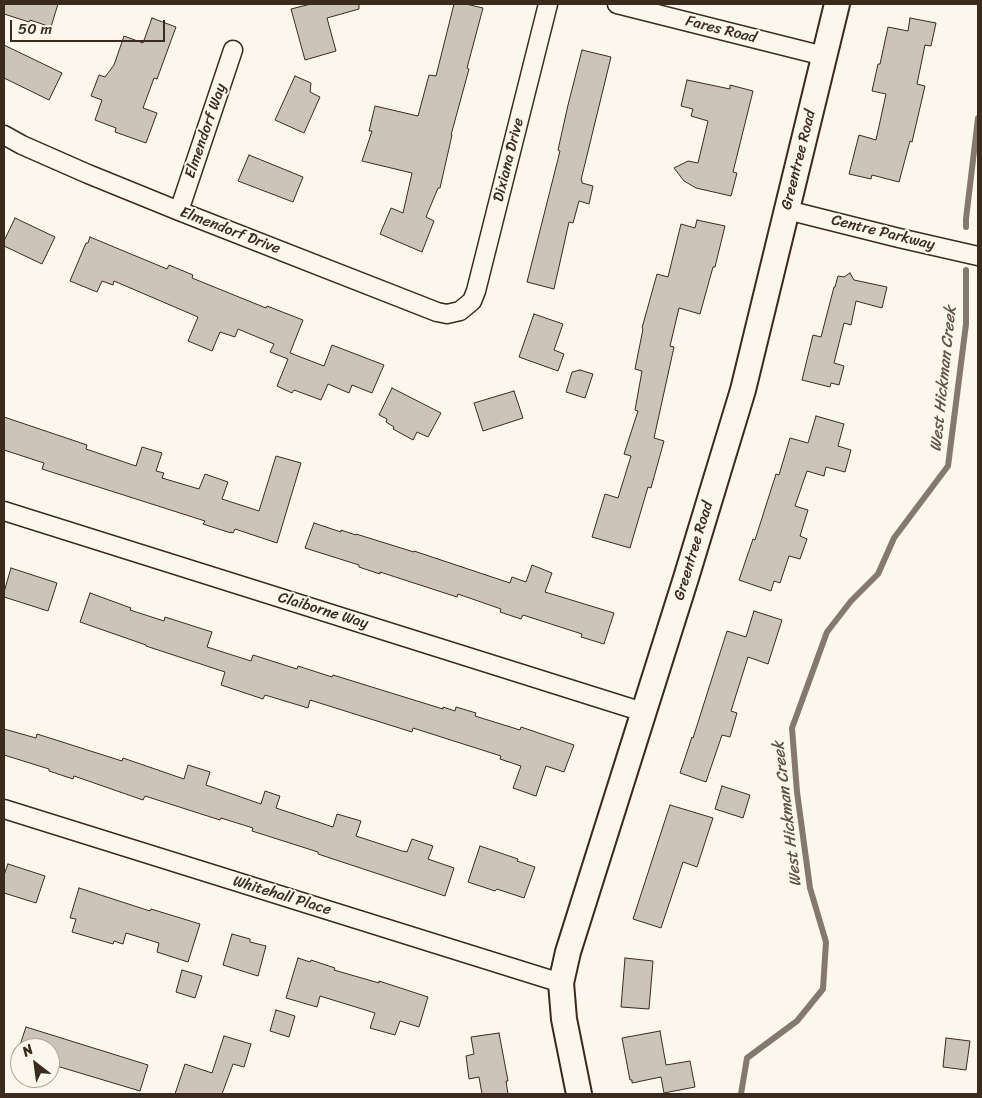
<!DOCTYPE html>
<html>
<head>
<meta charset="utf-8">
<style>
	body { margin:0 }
	#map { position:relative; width:982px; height:1098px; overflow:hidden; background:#fbf7ec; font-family:Sriracha,sans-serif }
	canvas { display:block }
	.frame { position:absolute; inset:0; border:5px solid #3b2a1e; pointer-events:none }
	.north { position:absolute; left:10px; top:1038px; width:50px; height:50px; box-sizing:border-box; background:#fbf7ec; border:1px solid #aea59a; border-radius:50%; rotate:330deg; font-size:14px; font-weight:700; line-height:20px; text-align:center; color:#3b2a1e }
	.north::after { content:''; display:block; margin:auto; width:18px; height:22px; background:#3b2a1e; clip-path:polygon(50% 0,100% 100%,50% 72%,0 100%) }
	.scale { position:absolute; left:10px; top:20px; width:155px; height:22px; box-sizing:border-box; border:2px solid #3b2a1e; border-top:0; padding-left:6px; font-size:15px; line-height:18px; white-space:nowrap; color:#3b2a1e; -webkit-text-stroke:4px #fbf7ec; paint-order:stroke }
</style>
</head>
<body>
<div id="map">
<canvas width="982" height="1098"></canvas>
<div class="frame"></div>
<div class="north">N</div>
<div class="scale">50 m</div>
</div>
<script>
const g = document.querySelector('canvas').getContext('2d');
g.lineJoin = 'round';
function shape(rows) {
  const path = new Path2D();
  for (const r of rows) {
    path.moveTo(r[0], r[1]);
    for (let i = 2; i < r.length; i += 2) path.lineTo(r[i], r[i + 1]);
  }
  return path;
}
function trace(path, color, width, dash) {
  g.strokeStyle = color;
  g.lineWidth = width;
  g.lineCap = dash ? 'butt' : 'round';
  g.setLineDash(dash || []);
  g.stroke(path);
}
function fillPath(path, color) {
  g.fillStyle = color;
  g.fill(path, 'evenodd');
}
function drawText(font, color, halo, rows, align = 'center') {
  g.font = font + ' Sriracha,sans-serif';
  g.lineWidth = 4;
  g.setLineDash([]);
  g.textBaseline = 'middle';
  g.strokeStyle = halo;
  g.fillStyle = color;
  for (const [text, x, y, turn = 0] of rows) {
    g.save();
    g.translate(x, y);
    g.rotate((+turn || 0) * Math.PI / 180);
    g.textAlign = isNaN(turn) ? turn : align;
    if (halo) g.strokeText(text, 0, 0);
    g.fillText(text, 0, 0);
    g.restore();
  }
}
trace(shape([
	[966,227,966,219,978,118],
	[741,1094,747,1058,797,1021,823,989,826,942,810,888,797,792,792,728,827,632,851,601,878,574,894,538,948,466,966,324,966,270]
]), '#85796d', 6);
const building = shape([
	[4,4,58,4,51,27,30,20,29,22,4,14,4,4],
	[311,4,359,4,359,9,327,18,336,51,305,60,291,9,311,4],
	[454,4,466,4,483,8,467,68,469,69,451,135,452,135,440,188,438,188,426,217,434,221,422,252,380,234,391,208,403,213,412,173,362,161,372,131,369,131,375,106,418,116,429,75,436,76,454,4],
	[152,18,176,27,157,79,154,78,143,108,157,113,146,143,115,132,116,128,95,120,102,100,91,96,99,75,105,77,114,65,124,36,143,43,152,18],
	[910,18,936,23,931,46,925,45,917,84,925,86,912,142,910,141,899,182,872,175,871,179,849,174,859,135,876,140,886,94,872,91,878,64,880,64,888,27,908,31,910,18],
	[4,45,62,73,49,100,4,78,4,45],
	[582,50,611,57,581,180,582,181,582,183,593,186,589,204,579,201,573,223,569,222,554,289,527,282,560,151,558,150,568,105,582,50],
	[295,76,311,83,310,92,320,97,304,133,275,120,295,76],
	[687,80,730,89,730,85,753,91,733,172,737,173,731,196,696,188,684,181,674,168,688,161,698,163,708,121,691,116,693,109,681,106,687,80],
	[249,155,303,177,293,202,238,181,249,155],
	[15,218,55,237,42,264,4,246,4,241,15,218],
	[697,220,725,226,715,267,713,267,700,314,679,308,670,346,674,347,654,438,664,441,651,488,648,487,630,548,592,537,605,494,618,498,631,456,624,454,638,411,635,410,642,371,635,369,643,329,642,328,657,274,668,277,681,224,695,228,697,220],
	[90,237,167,269,169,265,193,275,192,278,266,308,267,306,303,320,290,353,324,366,332,345,384,365,372,393,352,385,349,393,328,384,321,400,294,390,292,393,277,386,288,359,270,352,274,344,238,329,235,337,220,332,212,351,188,341,198,317,114,281,113,285,102,281,97,292,70,281,86,243,88,243,90,237],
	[850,273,854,280,887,287,882,308,856,301,851,325,844,323,834,363,844,366,839,385,831,383,830,387,802,380,813,335,821,337,834,287,835,287,838,276,844,277,850,273],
	[534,314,563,324,554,350,564,354,558,371,519,357,534,314],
	[580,370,593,374,585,398,566,392,572,372,580,370],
	[392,388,441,413,428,437,417,432,413,440,393,429,394,427,386,422,387,419,379,415,392,388],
	[514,391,523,418,483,431,474,403,514,391],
	[816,416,844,424,838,446,851,450,845,472,826,467,824,476,807,471,795,506,808,510,800,536,807,539,800,559,789,556,780,583,774,581,771,591,739,580,753,539,755,540,776,474,779,475,790,438,808,443,816,416],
	[4,417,87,445,86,449,136,466,142,447,162,453,156,471,164,473,162,478,199,489,205,474,228,482,222,499,259,511,276,456,301,463,277,543,235,529,233,533,231,532,231,533,203,524,205,521,42,469,44,463,4,450,4,417],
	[314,523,341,532,341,530,356,535,356,534,414,552,414,551,510,583,512,577,526,582,532,565,552,573,545,592,614,613,604,644,581,637,582,634,523,615,521,619,500,612,501,609,458,594,457,597,380,572,380,574,359,567,359,565,305,548,314,523],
	[11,568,57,583,48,611,4,597,4,592,11,568],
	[90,593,131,608,130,610,164,621,165,617,212,632,207,647,251,661,253,655,297,669,298,666,332,677,333,675,443,709,443,707,455,711,456,707,476,713,475,716,520,730,521,727,574,745,564,772,546,766,536,796,513,788,521,766,500,759,501,756,413,728,412,732,310,700,308,708,265,695,263,699,221,685,225,672,146,646,146,645,80,622,90,593],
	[754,611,782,620,768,664,748,657,731,711,737,713,730,737,722,735,706,782,680,773,692,737,693,738,727,631,746,637,754,611],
	[4,729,36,738,37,734,122,761,123,758,184,779,188,765,210,772,206,785,261,804,265,791,280,796,276,808,333,827,337,814,361,821,356,836,402,851,407,852,412,839,433,846,428,859,454,868,445,896,318,854,318,852,252,831,253,828,221,818,220,820,145,796,143,800,74,776,73,779,49,771,49,769,4,755,4,729],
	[722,786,750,795,743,818,715,809,722,786],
	[670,805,713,818,697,867,683,862,661,928,633,919,670,805],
	[480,846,518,859,517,861,535,867,524,898,497,889,495,891,468,882,480,846],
	[8,864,45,876,36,903,4,893,4,875,8,864],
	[79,888,150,911,151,909,200,924,188,962,157,952,159,943,126,933,123,944,114,941,113,944,72,932,76,919,70,918,79,888],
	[232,934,250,939,250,942,266,946,258,976,223,965,232,934],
	[298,958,310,962,311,960,335,968,334,970,379,983,379,981,428,997,419,1027,400,1021,395,1035,370,1028,375,1013,320,996,317,1007,286,998,298,958],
	[625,958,653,961,649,1009,621,1007,625,958],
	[182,970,202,976,195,998,176,992,182,970],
	[276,1010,295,1016,289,1037,270,1031,276,1010],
	[26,1027,148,1065,140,1091,50,1064,50,1048,20,1048,20,1055,17,1054,26,1027],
	[660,1031,666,1065,690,1061,695,1087,664,1093,661,1077,632,1083,632,1080,630,1080,622,1038,660,1031],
	[499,1033,508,1081,506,1081,508,1094,482,1094,479,1077,469,1079,466,1056,474,1054,471,1037,499,1033],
	[224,1036,251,1044,244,1067,233,1064,222,1094,175,1094,185,1064,212,1073,224,1036],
	[946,1038,970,1041,966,1070,943,1067,946,1038]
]);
fillPath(building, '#ccc4b9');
trace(building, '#3b2a1e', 1);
const street = shape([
	[617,4,824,56],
	[4,135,22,145,88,174,179,211,437,312,447,314,460,311,472,301,476,291,548,4],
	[787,210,899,238,978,256],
	[179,211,233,50],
	[4,511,643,712],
	[4,809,561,983]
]);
const secondary = shape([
	[579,1094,564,1019,561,983,568,952,686,578,743,390,837,4]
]);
trace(street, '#3b2a1e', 21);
trace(secondary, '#3b2a1e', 28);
trace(street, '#fbf7ec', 18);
trace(secondary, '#fbf7ec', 24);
drawText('15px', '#3b2a1e', '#fbf7ec', [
	["Fares Road",721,30,14],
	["Elmendorf Way",206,131,-71],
	["Dixiana Drive",509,160,-76],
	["Greentree Road",799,160,-76],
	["Elmendorf Drive",230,231,21],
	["Centre Parkway",883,233,14],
	["Greentree Road",694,551,-73],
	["Claiborne Way",323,611,17],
	["Whitehall Place",282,896,17]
]);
drawText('italic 16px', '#605246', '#fbf7ec', [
	["West Hickman Creek",944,379,-84],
	["West Hickman Creek",788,814,-97]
]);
</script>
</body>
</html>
